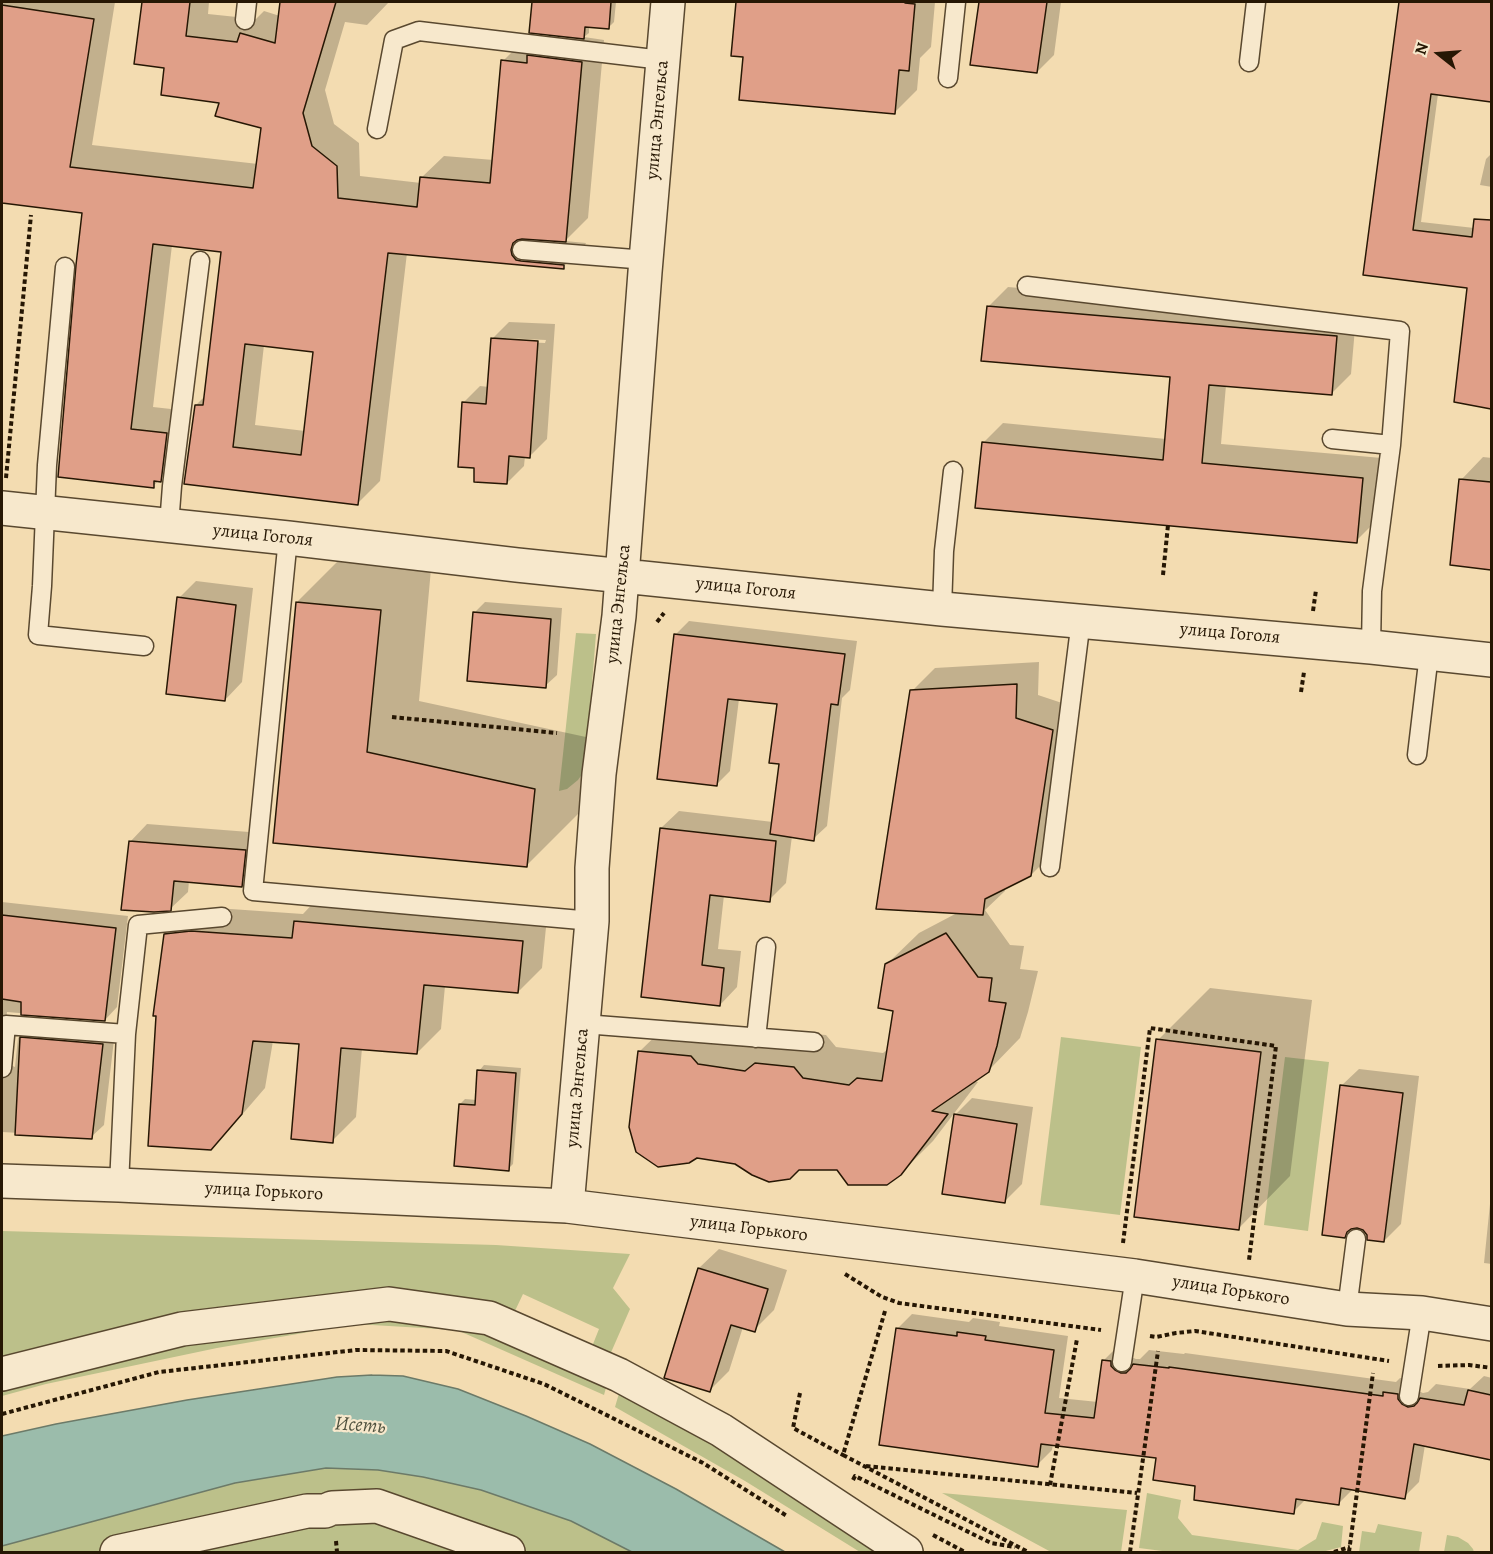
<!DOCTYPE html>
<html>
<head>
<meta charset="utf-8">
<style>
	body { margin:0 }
	#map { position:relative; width:1493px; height:1554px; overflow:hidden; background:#f3dcb1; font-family:Alegreya,serif }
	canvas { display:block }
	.frame { position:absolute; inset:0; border:3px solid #261704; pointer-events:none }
	.north { position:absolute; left:1409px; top:24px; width:60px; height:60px; -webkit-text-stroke:4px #f7e8cc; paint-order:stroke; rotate:287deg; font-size:16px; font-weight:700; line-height:24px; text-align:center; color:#261704 }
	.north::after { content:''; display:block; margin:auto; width:21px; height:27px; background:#261704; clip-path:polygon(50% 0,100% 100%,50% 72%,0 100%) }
</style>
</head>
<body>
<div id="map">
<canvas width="1493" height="1554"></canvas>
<div class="frame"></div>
<div class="north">N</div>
</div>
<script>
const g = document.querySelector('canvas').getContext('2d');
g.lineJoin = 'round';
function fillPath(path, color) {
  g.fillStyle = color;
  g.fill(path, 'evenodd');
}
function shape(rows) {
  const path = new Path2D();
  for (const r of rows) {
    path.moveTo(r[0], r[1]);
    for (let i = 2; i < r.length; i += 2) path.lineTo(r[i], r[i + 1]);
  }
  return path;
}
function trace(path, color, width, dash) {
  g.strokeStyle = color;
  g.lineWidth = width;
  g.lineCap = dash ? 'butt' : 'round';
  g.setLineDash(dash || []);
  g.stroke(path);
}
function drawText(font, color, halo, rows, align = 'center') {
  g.font = font + ' Alegreya,serif';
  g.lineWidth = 4.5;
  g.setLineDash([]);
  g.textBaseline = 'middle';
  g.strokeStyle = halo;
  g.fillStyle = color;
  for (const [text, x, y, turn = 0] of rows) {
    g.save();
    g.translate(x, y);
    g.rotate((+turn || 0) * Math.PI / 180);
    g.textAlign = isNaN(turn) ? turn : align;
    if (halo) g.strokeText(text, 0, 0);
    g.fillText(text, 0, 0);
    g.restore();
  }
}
fillPath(shape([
	[576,633,596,634,585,770,578,780,567,789,559,791],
	[1061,1037,1141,1047,1120,1215,1040,1205],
	[1285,1057,1329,1062,1308,1231,1264,1225],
	[2,1231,496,1245,630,1254,613,1288,630,1309,609,1357,591,1349,599,1329,523,1294,514,1313,402,1293,265,1301,2,1356],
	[467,1320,610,1373,604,1395,457,1330,355,1324,217,1348,46,1384,2,1396,2,1381,298,1321],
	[620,1390,665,1415,897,1552,860,1552,745,1481,615,1407],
	[326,1468,378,1470,423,1477,481,1490,571,1521,632,1552,2,1552,2,1546,235,1483],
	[942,1493,1127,1510,1121,1552,1051,1552],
	[1147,1493,1181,1500,1178,1518,1192,1535,1298,1550,1316,1539,1322,1522,1343,1526,1341,1547,1322,1552,1170,1552,1139,1548],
	[1378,1524,1422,1532,1419,1552,1359,1552,1362,1531,1375,1533],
	[1447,1535,1458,1537,1468,1543,1473,1549,1474,1552,1444,1552]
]), '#bcc08a');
const water = shape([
	[372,1375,403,1376,458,1389,526,1416,590,1444,676,1489,785,1552,632,1552,571,1521,481,1490,423,1477,378,1470,326,1468,235,1483,2,1546,2,1436,56,1424,187,1400,337,1377,372,1375]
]);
fillPath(water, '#9bbcab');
trace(water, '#6c7a68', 1.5);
fillPath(shape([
	[2,2,115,2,92,145,258,164,263,127,166,67,135,63,144,2,209,2,208,14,256,19,264,11,280,16,282,2,389,2,367,25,345,22,325,90,334,124,359,143,360,176,421,183,421,178,444,156,494,160,503,61,525,39,544,40,551,34,531,31,533,2,616,2,614,22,609,27,589,26,589,33,584,37,604,40,588,218,565,241,586,243,585,245,563,267,407,253,380,481,358,503,185,483,196,405,205,396,222,251,172,245,153,407,189,411,183,458,153,486,59,475,84,211,2,202],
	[264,345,314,351,305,431,255,425],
	[737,2,935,2,931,47,920,58,917,90,895,112,745,55,732,54],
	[980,2,1061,2,1054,55,1037,72,972,63],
	[1401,2,1492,2,1492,101,1438,94,1421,222,1492,230,1492,408,1456,401,1468,286,1365,274],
	[1492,153,1492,187,1480,185,1486,159],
	[1008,287,1356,317,1351,374,1331,394,1226,385,1221,444,1382,458,1376,521,1356,541,983,443,1003,423,1166,439,1171,375,988,307],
	[509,322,555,324,547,439,530,456,525,456,524,466,507,483,476,467,463,403,480,386,489,387,492,339],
	[506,338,546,340,545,343,506,341],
	[1483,457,1492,458,1492,568,1452,564,1461,480],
	[349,550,432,558,419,701,586,737,579,813,527,865,274,841,297,602],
	[196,581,253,588,242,682,225,700,179,598],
	[485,602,562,608,557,675,545,686,474,613],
	[689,621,857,641,850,690,842,698,827,826,813,839,792,836,786,883,769,900,724,895,718,949,741,951,737,987,720,1005,642,996,661,828,679,811,773,822,781,763,779,703,739,699,730,771,717,784,675,635],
	[1039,662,1038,695,1074,707,1054,852,1031,875,1005,887,1005,891,985,910,1010,945,1024,946,1020,969,1038,971,1028,1012,1020,1038,988,1071,973,1081,978,1082,933,1141,900,1174,838,1168,799,1168,639,1052,672,1020,724,1024,731,1033,788,1032,826,1035,836,1047,883,1053,888,1049,894,1009,886,965,919,933,959,912,912,691,935,668],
	[147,824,262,833,259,868,242,885,189,881,188,892,170,909,130,842],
	[319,897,547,917,542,968,518,992,445,986,441,1029,417,1053,362,1048,356,1117,332,1141,300,1043,273,1041,265,1088,234,1124,210,1148,166,934,190,910,216,908,303,914],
	[2,902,128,916,117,1007,105,1020,7,1012,3,1054,8,1064,15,1067,18,1038,30,1025,115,1031,104,1125,91,1137,2,1132],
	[1210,988,1312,1000,1290,1176,1238,1229,1158,1040],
	[484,1065,521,1068,513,1164,508,1169,460,1104,465,1099,477,1100,479,1071],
	[1359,1069,1419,1076,1401,1224,1384,1241,1368,1235,1364,1229,1353,1227,1344,1236,1341,1086],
	[972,1098,1033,1107,1022,1184,1005,1201,955,1115],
	[1491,1194,1492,1194,1492,1264,1484,1263],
	[719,1249,787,1270,774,1310,754,1330,743,1327,729,1371,710,1390,666,1377,699,1268],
	[912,1314,969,1322,973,1318,1000,1322,999,1326,1068,1336,1059,1398,1098,1402,1103,1361,1118,1346,1129,1356,1136,1359,1140,1359,1149,1350,1184,1354,1185,1353,1396,1382,1400,1378,1412,1380,1416,1390,1423,1393,1428,1392,1436,1384,1470,1389,1484,1376,1492,1378,1492,1459,1425,1445,1419,1482,1404,1497,1353,1489,1338,1504,1306,1499,1293,1512,1197,1485,1158,1456,1053,1444,1052,1450,1037,1465,897,1329]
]), '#0003');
const building = shape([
	[142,2,190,2,186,36,237,42,240,33,275,43,280,2,336,2,303,113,312,146,337,166,338,198,417,207,420,177,490,183,501,60,527,63,527,55,582,62,566,242,522,239,517,240,513,243,511,250,512,255,516,260,521,261,564,265,564,269,388,253,358,505,184,484,195,405,203,405,221,252,153,244,131,429,167,433,161,482,154,481,154,488,58,477,76,265,82,213,2,203,2,5,94,19,70,167,253,188,261,128,215,116,219,103,161,95,164,68,134,64,142,2],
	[245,344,313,352,301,455,233,447,245,344],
	[532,2,611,2,609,29,585,27,584,39,529,33,532,2],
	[736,2,905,2,905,3,915,4,909,71,899,70,895,114,739,100,743,57,731,56,736,2],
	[979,2,1047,2,1037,73,970,65,979,2],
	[1399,2,1491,2,1491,102,1431,94,1413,230,1472,237,1474,219,1491,220,1491,409,1454,402,1467,288,1363,275,1399,2],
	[987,306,1337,336,1332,395,1209,385,1202,463,1363,478,1357,543,975,508,982,442,1163,460,1170,377,981,361,987,306],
	[491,338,538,341,530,458,509,456,507,484,474,482,474,468,458,467,462,402,486,404,491,338],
	[1459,479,1491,482,1491,570,1450,565,1459,479],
	[177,597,236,605,225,701,166,694,177,597],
	[296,602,381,610,367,752,535,789,527,867,273,843,296,602],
	[473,612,551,619,546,688,467,681,473,612],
	[674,634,845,654,838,705,831,704,814,841,770,834,779,764,769,763,777,704,728,699,717,786,657,779,674,634],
	[1017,684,1016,718,1053,730,1031,876,985,899,983,915,876,909,910,690,1017,684],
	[660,828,776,841,770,902,710,895,702,965,724,968,720,1006,641,997,660,828],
	[129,841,246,850,242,887,174,881,171,911,154,912,121,910,129,841],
	[2,915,116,928,105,1021,21,1015,21,1002,2,999,2,915],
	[294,921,523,941,518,993,424,985,417,1054,341,1048,333,1143,291,1139,299,1044,253,1041,242,1114,211,1150,148,1146,156,1016,153,1016,164,934,191,931,292,938,294,921],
	[946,933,978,977,992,978,989,1001,1006,1003,997,1046,989,1072,932,1111,948,1114,901,1175,887,1185,848,1185,837,1170,799,1170,790,1179,769,1182,752,1175,735,1164,697,1158,689,1163,658,1167,636,1152,629,1127,638,1051,691,1056,698,1064,745,1071,755,1063,794,1067,803,1078,849,1085,857,1078,882,1081,893,1011,878,1008,885,964,946,933],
	[20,1037,103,1044,92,1139,15,1135,20,1037],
	[1156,1039,1261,1052,1239,1230,1134,1217,1156,1039],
	[477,1070,516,1073,509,1171,454,1166,459,1104,475,1105,477,1070],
	[1340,1085,1403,1093,1384,1242,1367,1240,1367,1235,1363,1230,1357,1228,1351,1229,1347,1232,1345,1238,1322,1235,1340,1085],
	[954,1114,1017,1124,1005,1203,942,1194,954,1114],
	[698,1268,768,1289,755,1332,731,1325,710,1392,664,1378,698,1268],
	[896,1328,957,1336,957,1332,986,1336,985,1340,1054,1350,1045,1413,1094,1418,1102,1360,1111,1361,1111,1366,1115,1370,1121,1373,1126,1373,1130,1369,1133,1364,1169,1368,1169,1367,1383,1396,1383,1392,1398,1394,1398,1399,1402,1404,1408,1407,1414,1406,1417,1403,1420,1398,1464,1405,1468,1390,1491,1395,1491,1460,1414,1444,1405,1499,1341,1488,1339,1505,1296,1499,1294,1514,1194,1500,1195,1486,1153,1480,1156,1458,1041,1444,1038,1467,879,1445,896,1328]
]);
fillPath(building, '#e09f88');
trace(building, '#261704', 1.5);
const lane = shape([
	[245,20,247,2],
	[1249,62,1256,2],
	[948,78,956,2],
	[377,129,394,40,419,31,662,60],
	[522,250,646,260],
	[65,267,47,465,42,586,38,635,144,646],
	[1027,286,1400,331,1391,445],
	[1332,439,1391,445,1372,591,1371,647],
	[169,525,172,486,200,261],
	[288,538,253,891,592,921],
	[942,609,944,551,953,471],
	[1417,755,1429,654],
	[1050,867,1081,620],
	[584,1024,814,1042],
	[756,1038,766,947],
	[2,1068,6,1025,126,1034],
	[119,1185,126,1034,138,925,222,917],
	[1347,1309,1356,1239],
	[1122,1362,1135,1276],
	[1409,1396,1422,1313]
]);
const street = shape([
	[2,508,288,538,517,565,942,609,1371,647,1492,660],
	[2,1181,119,1185,567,1206,1135,1276,1347,1309,1422,1313,1492,1324],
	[567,1206,592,921,592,868,599,774,619,616,645,272,668,2],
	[2,1374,182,1329,389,1304,489,1318,619,1375,721,1430,906,1552],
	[117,1552,307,1511,325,1511,332,1508,377,1506,508,1552]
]);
trace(lane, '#59482f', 21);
trace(street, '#59482f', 36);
trace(shape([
	[6,478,31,215],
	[1163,575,1168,525],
	[1313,611,1316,590],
	[657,622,664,613],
	[1301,692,1304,672],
	[392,717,557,733],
	[1123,1243,1150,1028,1276,1046,1249,1260],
	[845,1274,882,1297,899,1303,1101,1330],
	[885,1311,843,1455,1028,1552],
	[1150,1336,1156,1337,1176,1333,1195,1331,1389,1361],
	[1438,1366,1469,1365,1492,1368],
	[800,1393,793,1428,843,1455],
	[2,1414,159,1372,356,1350,446,1351,544,1384,703,1463,787,1516],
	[866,1466,1137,1493],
	[853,1480,855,1476,991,1543,1015,1547],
	[1050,1485,1077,1339],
	[933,1535,965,1552],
	[336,1541,337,1552],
	[1130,1552,1158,1351],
	[1334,1552,1350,1547],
	[1349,1552,1373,1373]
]), '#261704', 4, [4.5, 3]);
trace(lane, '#f7e8cc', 18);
trace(street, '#f7e8cc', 33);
drawText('18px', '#261704', '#f7e8cc', [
	["улица Энгельса",658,120,-85],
	["улица Гоголя",263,536,6],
	["улица Гоголя",746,589,6],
	["улица Энгельса",619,604,-84],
	["улица Гоголя",1230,634,5],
	["улица Энгельса",578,1088,-85],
	["улица Горького",264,1192,3],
	["улица Горького",749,1229,7],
	["улица Горького",1231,1291,9]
]);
drawText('italic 20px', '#4f513e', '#f7e8cc', [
	["Исеть",360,1426,4]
]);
</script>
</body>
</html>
